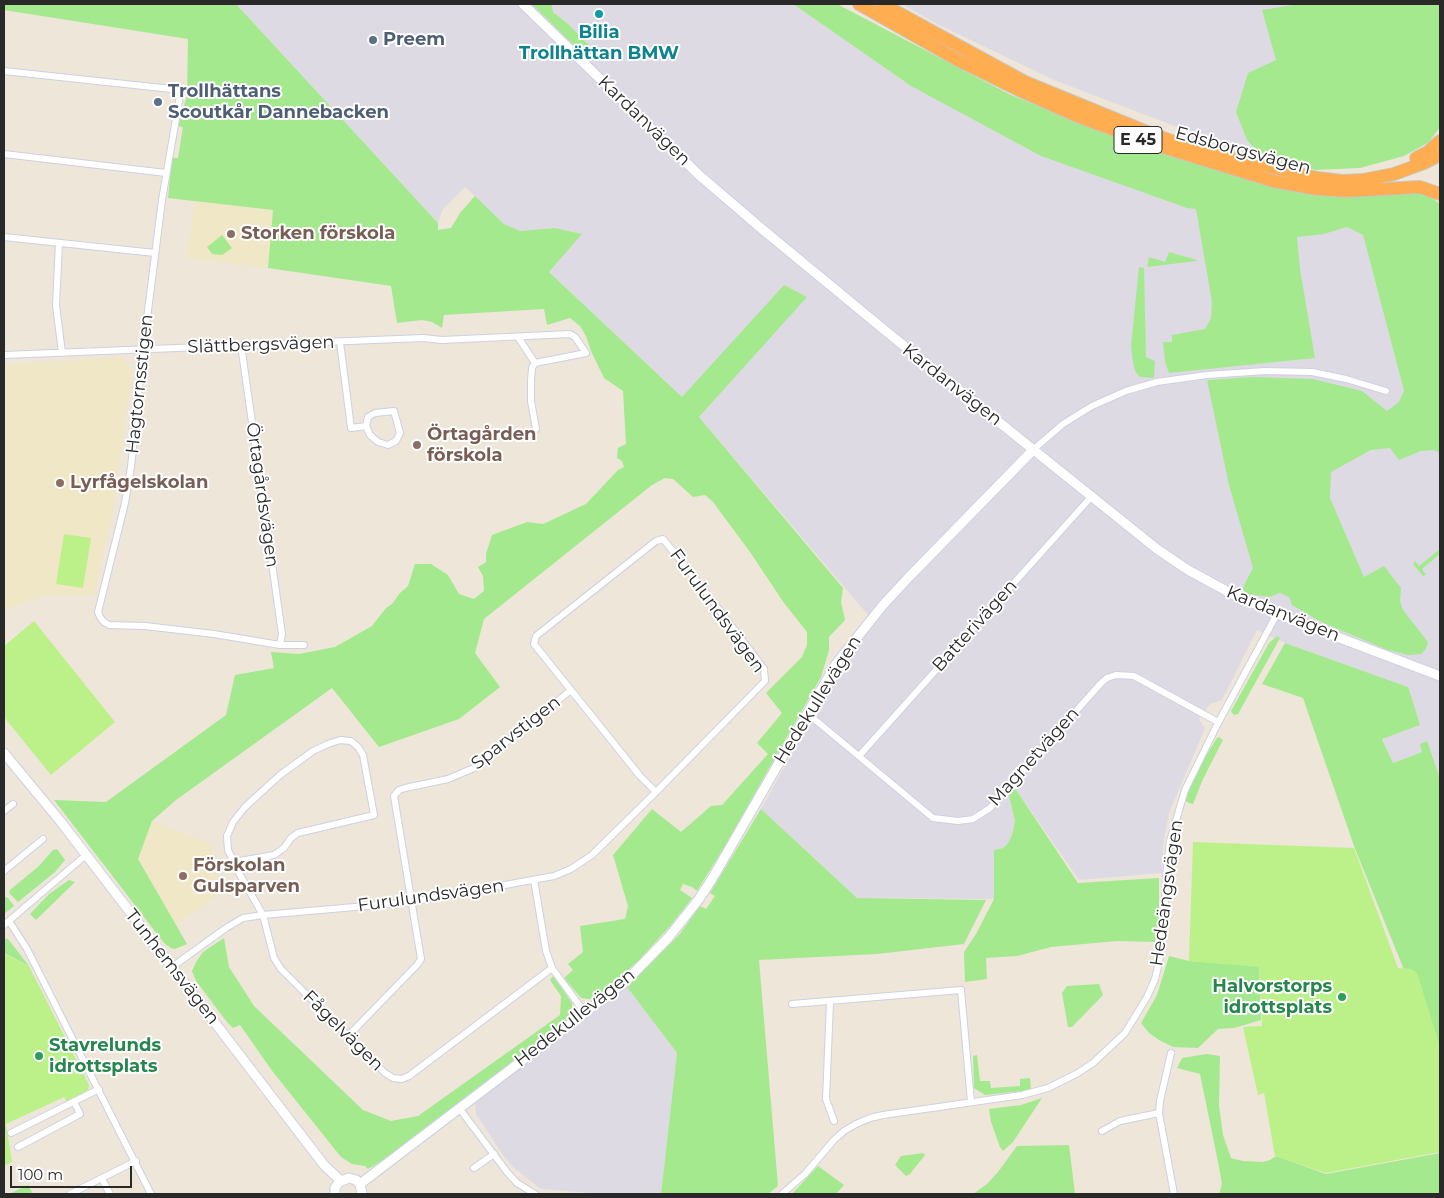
<!DOCTYPE html>
<html>
<head>
<meta charset="utf-8">
<style>
	body { margin:0 }
	#map { position:relative; width:1444px; height:1198px; overflow:hidden; background:#ede6d9; font-family:Montserrat,sans-serif }
	canvas { display:block }
	.frame { position:absolute; inset:0; border:5px solid #292929; pointer-events:none }
	.scale { position:absolute; left:10px; top:1166px; width:122px; height:22px; box-sizing:border-box; border:2px solid #292929; border-top:0; padding-left:6px; font-size:15px; line-height:18px; white-space:nowrap; color:#292929; -webkit-text-stroke:4px #fff; paint-order:stroke }
</style>
</head>
<body>
<div id="map">
<canvas width="1444" height="1198"></canvas>
<div class="frame"></div>
<div class="scale">100 m</div>
</div>
<script>
const g = document.querySelector('canvas').getContext('2d');
g.lineJoin = 'round';
function fillPath(path, color) {
  g.fillStyle = color;
  g.fill(path, 'evenodd');
}
function shape(rows) {
  const path = new Path2D();
  for (const r of rows) {
    path.moveTo(r[0], r[1]);
    for (let i = 2; i < r.length; i += 2) path.lineTo(r[i], r[i + 1]);
  }
  return path;
}
function trace(path, color, width, dash) {
  g.strokeStyle = color;
  g.lineWidth = width;
  g.lineCap = dash ? 'butt' : 'round';
  g.setLineDash(dash || []);
  g.stroke(path);
}
function drawText(font, color, halo, rows, align = 'center') {
  g.font = font + ' Montserrat,sans-serif';
  g.lineWidth = 4;
  g.setLineDash([]);
  g.textBaseline = 'middle';
  g.strokeStyle = halo;
  g.fillStyle = color;
  for (const [text, x, y, turn = 0] of rows) {
    g.save();
    g.translate(x, y);
    g.rotate((+turn || 0) * Math.PI / 180);
    g.textAlign = isNaN(turn) ? turn : align;
    if (halo) g.strokeText(text, 0, 0);
    g.fillText(text, 0, 0);
    g.restore();
  }
}
fillPath(shape([
	[236,4,793,4,911,86,1286,211,1333,220,1363,235,1404,391,1440,442,1440,778,1427,741,1422,752,1393,763,1382,738,1420,725,1407,687,1285,643,1257,630,1222,700,1210,704,1199,719,1205,728,1169,813,1163,846,1162,873,1079,880,1015,788,1009,796,1015,821,1012,835,1008,843,1003,848,995,850,994,853,994,899,857,898,761,809,841,666,875,623,682,397,549,272,581,234,555,228,520,232,504,224,465,187,443,209,438,223],
	[902,4,1440,4,1431,136,1379,163,1307,165,1185,130,1054,80,939,25],
	[627,987,677,1053,661,1194,604,1194,541,1189,514,1168,503,1155,476,1114,475,1103,486,1093]
]), '#dedae4');
fillPath(shape([
	[195,201,208,201,273,210,268,268,187,258],
	[121,357,132,371,112,515,98,573,97,594,87,596,52,595,30,600,4,610,4,364,61,362],
	[152,821,210,844,222,893,175,925,138,859]
]), '#f0e7c6');
fillPath(shape([
	[4,4,236,4,438,223,438,230,451,228,460,213,475,196,504,224,520,231,555,228,582,234,549,272,682,397,784,285,807,297,699,417,843,588,841,602,845,620,829,637,829,650,821,677,725,846,697,891,692,887,683,884,680,890,692,898,671,925,639,960,613,984,598,996,590,999,581,998,564,978,573,970,568,964,583,952,580,926,625,919,628,906,613,855,652,809,681,832,711,806,722,805,768,754,757,743,782,713,766,693,802,657,807,645,807,632,784,603,750,552,713,502,705,495,693,497,673,479,665,478,652,485,484,619,475,653,500,687,459,719,379,747,332,688,176,800,152,821,138,859,187,944,175,949,171,948,164,943,54,800,106,802,226,715,235,675,274,668,271,652,299,654,335,647,372,626,386,608,392,604,400,593,408,586,415,564,431,564,448,575,459,594,474,599,484,591,483,576,478,567,486,562,486,554,492,535,527,522,543,524,586,504,618,470,624,467,622,461,617,458,618,448,626,444,623,391,604,378,591,351,586,336,580,326,570,318,547,325,544,309,444,315,442,328,432,322,422,320,397,323,391,286,268,268,273,210,168,198,172,158,178,158,183,127,178,126,187,96,188,39,4,10],
	[532,4,549,4,552,6,553,12,568,24,598,54,595,58,588,59],
	[793,4,837,4,1009,94,1079,123,1252,178,1419,193,1432,198,1440,204,1440,453,1434,450,1421,451,1399,460,1390,448,1371,450,1331,472,1330,498,1364,577,1384,566,1401,588,1400,601,1403,610,1428,642,1426,649,1421,654,1408,655,1388,650,1323,623,1292,605,1289,597,1280,593,1270,597,1248,594,1242,589,1253,568,1229,485,1207,380,1253,377,1313,379,1362,391,1387,411,1399,402,1404,391,1363,235,1347,227,1324,234,1297,237,1300,269,1315,358,1169,373,1165,362,1163,342,1172,342,1172,335,1205,329,1211,318,1212,302,1196,209,1187,208,1041,156,911,86],
	[1299,4,1440,4,1440,127,1429,142,1404,156,1360,168,1315,170,1258,152,1247,140,1236,112,1248,73,1276,60,1262,10],
	[222,235,232,248,222,255,212,254,207,247],
	[1169,252,1197,260,1197,261,1147,267,1149,257,1165,262],
	[1139,267,1144,268,1146,357,1155,361,1154,378,1140,377,1135,371,1133,362,1131,346],
	[1440,549,1440,554,1422,569,1426,575,1423,576,1413,564,1415,561,1419,566],
	[1277,636,1280,638,1238,714,1234,715,1231,711,1269,643],
	[1285,643,1408,687,1413,702,1420,725,1382,739,1393,763,1422,752,1420,744,1427,741,1440,778,1440,1059,1354,846,1303,698,1262,684],
	[1219,737,1223,740,1203,779,1193,804,1189,803,1186,801,1185,798,1201,764,1217,738],
	[1015,788,1078,883,1159,878,1159,919,1155,942,1117,941,1051,947,1017,956,986,958,987,979,965,982,964,952,976,934,994,899,994,850,1003,848,1008,843,1012,835,1015,821,1009,796],
	[761,809,857,898,986,900,964,944,877,954,759,960,778,1186,768,1194,661,1194,677,1053,627,987,679,935,700,906,706,909,715,896,710,893],
	[57,849,65,860,55,872,18,902,9,893,10,890,39,866,53,850],
	[69,880,75,882,36,920,30,914,49,894],
	[4,896,8,898,14,906,4,914],
	[4,938,8,939,29,966,4,953],
	[224,938,229,967,254,1006,363,1110,391,1121,418,1116,560,1015,561,996,550,980,553,976,572,1003,572,1009,565,1021,385,1159,368,1169,365,1166,352,1164,341,1157,273,1072,240,1025,233,1028,227,1022,196,981,192,971,196,962,203,952],
	[1169,956,1189,961,1259,966,1261,1020,1234,1028,1218,1029,1198,1048,1173,1047,1159,1040,1149,1033,1141,1023,1157,995],
	[1099,984,1103,995,1072,1027,1068,1027,1062,993,1067,986],
	[1207,1054,1220,1056,1219,1105,1223,1135,1231,1158,1243,1161,1263,1162,1270,1160,1276,1156,1326,1174,1440,1153,1440,1194,1219,1194,1222,1184,1219,1167,1200,1074,1177,1068,1182,1058],
	[977,1055,980,1081,990,1081,991,1088,1020,1086,1020,1079,1030,1078,1031,1090,985,1095,974,1088,973,1056],
	[1042,1098,1013,1142,1003,1151,1000,1147,991,1122,989,1109,1021,1105],
	[1069,1145,1075,1194,973,1194,987,1184,998,1172,1017,1146],
	[923,1153,925,1155,910,1174,906,1176,895,1165,901,1156],
	[818,1166,844,1185,836,1194,792,1194],
	[28,1185,32,1192,30,1194,9,1194]
]), '#a5e98f');
fillPath(shape([
	[64,534,91,538,83,588,56,584],
	[34,621,115,722,51,775,4,717,4,646],
	[1193,842,1354,848,1398,968,1411,969,1417,973,1440,1047,1440,1152,1326,1173,1275,1156,1264,1093,1258,1095,1243,1027,1262,1026,1259,967,1189,961],
	[4,954,29,966,89,1085,88,1090,77,1097,67,1102,64,1097,6,1124,12,1162,4,1166]
]), '#bcf18a');
const street = shape([
	[4,71,181,90,162,200,143,350,131,467,125,503,98,612,100,617,104,622,109,625,145,626,214,634,280,645,304,645],
	[4,154,166,173],
	[4,237,155,253],
	[59,243,56,305,62,353],
	[340,342,351,428,366,426,370,435,378,442,388,445,396,441,400,433,394,411,375,413,368,417,366,426],
	[241,345,282,634,280,645],
	[4,355,423,338,442,340,570,334,575,337,586,353,535,363,518,337],
	[535,363,532,368,531,381,531,401,536,429],
	[1034,449,1063,424,1092,406,1126,391,1157,382,1207,375,1265,371,1312,372,1346,379,1386,391],
	[807,713,933,818,958,821,973,819,990,808,1101,683,1107,678,1116,675,1134,676,1218,722],
	[859,756,1091,497],
	[4,811,13,804],
	[234,862,274,855,284,848,291,838,298,833,374,815,363,755,358,747,351,741,340,740,328,744,313,751,280,775,245,807,233,822,227,836,228,850,239,873,263,915,274,958,281,969,385,1073,393,1078,402,1079,409,1076,552,968,546,951,534,880],
	[4,871,43,839],
	[9,921,27,949,151,1194],
	[4,925,86,855],
	[172,967,226,928,243,918,263,915,412,902,554,876,571,869,592,855,656,792,765,681,764,669,695,578,663,539,656,541,536,636,534,644,640,776,656,792],
	[552,968,585,1013],
	[830,1002,826,1099,834,1121],
	[792,1004,961,990,971,1102],
	[348,1036,417,965,421,959,394,796,399,790,405,788,448,779,474,768,571,690],
	[1171,1053,1160,1101,1159,1113,1174,1194],
	[459,1108,507,1172,517,1183,535,1194],
	[1102,1131,1120,1121,1159,1113],
	[11,1133,99,1089],
	[18,1147,80,1114,74,1102],
	[474,1168,494,1154],
	[102,1179,110,1194],
	[70,1194,136,1161],
	[782,1194,805,1174,834,1140,844,1131,856,1124,870,1118,883,1115,1022,1095,1048,1088,1078,1073,1093,1063,1125,1033,1147,997,1155,979,1159,962,1164,929,1166,877,1170,841,1185,790,1218,723,1277,614]
]);
const secondary = shape([
	[523,4,699,175,762,229,893,337,1157,549,1188,570,1234,595,1295,621,1440,676],
	[4,753,61,822,324,1165,341,1181],
	[360,1184,624,983,668,938,699,899,712,879,836,664,883,605,909,577,1034,449],
	[335,1194,335,1188,339,1182,349,1178,356,1180,360,1184,362,1194]
]);
const highway = shape([
	[859,4,956,59,1019,90,1077,116,1143,141,1273,181,1317,189,1347,191,1420,187,1440,194],
	[882,4,1025,82,1152,134,1197,150,1317,178,1342,181,1363,180,1394,174,1424,163,1440,155],
	[1416,158,1428,152,1440,141]
]);
trace(street, '#ced0e3', 8);
trace(secondary, '#ced0e3', 11);
trace(highway, '#c7c7c7', 14);
trace(street, '#fff', 6);
trace(secondary, '#fff', 9);
trace(highway, '#ffad51', 12);
for (const [x, y, r, color] of [
	[599,14,5,"#0f9aa8"],
	[373,40,5,"#5c6f8a"],
	[158,102,5,"#5c6f8a"],
	[231,234,5,"#8d6e63"],
	[417,445,5,"#8d6e63"],
	[60,483,5,"#8d6e63"],
	[183,876,5,"#8d6e63"],
	[1342,997,5,"#2e9e5b"],
	[39,1056,5,"#2e9e5b"]
]) {
  const dot = new Path2D();
  dot.arc(x, y, r, 0, 2 * Math.PI);
  g.fillStyle = color;
  g.fill(dot);
  trace(dot, '#fff', 2);
}
for (const [x, y, w] of [
	[1138,140,48]
]) {
  const box = new Path2D();
  box.roundRect(x - w / 2, y - 13.5, w, 27, 4);
  g.fillStyle = '#fff';
  g.fill(box);
  trace(box, '#292929', 1);
}
drawText('bold 16px', '#292929', null, [
	["E 45",1138,140]
]);
drawText('bold 18px', '#0d838f', '#fff', [
	["Bilia",599,33],
	["Trollhättan BMW",599,54]
]);
drawText('bold 18px', '#4e5e75', '#fff', [
	["Preem",383,40],
	["Trollhättans",168,92],
	["Scoutkår Dannebacken",168,113]
], 'left');
drawText('18px', '#292929', '#fff', [
	["Kardanvägen",644,121,44],
	["Edsborgsvägen",1243,151,15],
	["Slättbergsvägen",261,345,-2],
	["Hagtornsstigen",140,384,-84],
	["Kardanvägen",952,385,38],
	["Örtagårdsvägen",262,495,82],
	["Furulundsvägen",717,611,54],
	["Kardanvägen",1283,614,22],
	["Batterivägen",975,626,-48],
	["Hedekullevägen",818,700,-58],
	["Sparvstigen",516,733,-38],
	["Magnetvägen",1034,757,-48],
	["Hedeängsvägen",1167,893,-82],
	["Furulundsvägen",431,896,-8],
	["Tunhemsvägen",172,967,52],
	["Hedekullevägen",575,1018,-38],
	["Fågelvägen",343,1031,45]
]);
drawText('bold 18px', '#785e54', '#fff', [
	["Storken förskola",241,234],
	["Örtagården",427,435],
	["förskola",427,456],
	["Lyrfågelskolan",70,483],
	["Förskolan",193,866],
	["Gulsparven",193,887]
], 'left');
drawText('bold 18px', '#27864d', '#fff', [
	["Halvorstorps",1332,987],
	["idrottsplats",1332,1008],
	["Stavrelunds",49,1046,"left"],
	["idrottsplats",49,1067,"left"]
], 'right');
</script>
</body>
</html>
